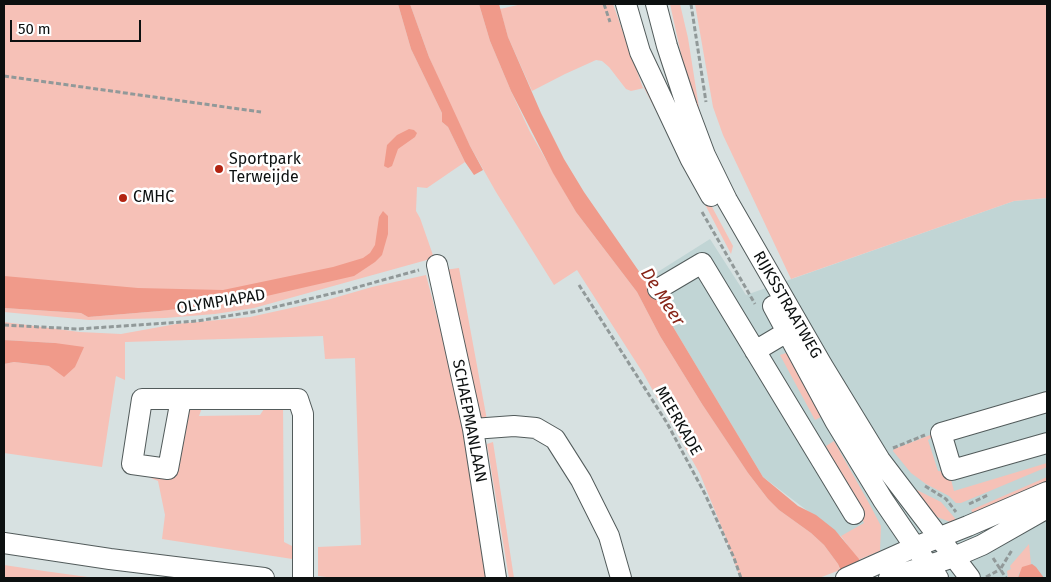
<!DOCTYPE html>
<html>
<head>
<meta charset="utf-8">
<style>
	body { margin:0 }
	#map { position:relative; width:1051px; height:582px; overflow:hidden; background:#d7e1e1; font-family:"Fira Sans",sans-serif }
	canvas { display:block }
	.frame { position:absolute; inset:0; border:5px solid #0c1010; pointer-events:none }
	.scale { position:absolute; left:10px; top:20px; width:131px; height:22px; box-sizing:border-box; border:2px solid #0c1010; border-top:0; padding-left:6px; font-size:15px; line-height:18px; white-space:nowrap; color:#0c1010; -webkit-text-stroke:4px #fff; paint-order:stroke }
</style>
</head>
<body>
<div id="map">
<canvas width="1051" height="582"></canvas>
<div class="frame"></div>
<div class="scale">50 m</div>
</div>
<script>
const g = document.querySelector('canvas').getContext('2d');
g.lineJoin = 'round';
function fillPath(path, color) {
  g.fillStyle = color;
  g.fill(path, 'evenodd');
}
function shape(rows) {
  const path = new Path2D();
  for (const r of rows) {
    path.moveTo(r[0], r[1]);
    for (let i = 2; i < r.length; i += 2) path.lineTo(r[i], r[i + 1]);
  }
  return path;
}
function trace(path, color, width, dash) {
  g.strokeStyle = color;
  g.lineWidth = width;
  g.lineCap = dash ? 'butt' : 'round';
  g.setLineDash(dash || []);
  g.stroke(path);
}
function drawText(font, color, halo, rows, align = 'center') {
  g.font = font + ' "Fira Sans",sans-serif';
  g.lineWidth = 5;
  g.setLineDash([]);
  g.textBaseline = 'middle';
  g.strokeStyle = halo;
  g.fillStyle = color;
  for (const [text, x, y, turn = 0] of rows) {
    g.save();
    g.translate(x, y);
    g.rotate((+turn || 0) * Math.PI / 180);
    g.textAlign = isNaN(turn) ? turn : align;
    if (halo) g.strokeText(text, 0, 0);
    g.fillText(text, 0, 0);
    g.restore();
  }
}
fillPath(shape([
	[1047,198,1047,578,896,578,763,477,645,280,710,239,746,295,1014,201]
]), '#c1d5d5');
fillPath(shape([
	[4,4,398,4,411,49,442,113,442,122,448,127,465,162,427,188,417,187,416,211,420,218,434,258,254,308,215,314,165,318,89,320,4,312,4,308,81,313,88,317,160,311,205,305,4,289],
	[410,4,479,4,490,41,511,91,530,132,576,212,637,292,660,336,702,404,748,473,768,499,779,510,811,533,824,545,838,564,840,570,819,578,740,578,726,538,700,474,643,373,577,270,554,285,496,192,470,146,446,97,429,57],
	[522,4,613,4,643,88,649,85,690,166,733,246,731,254,644,88,631,91,626,89,609,67,602,61,596,60,565,74,532,91,508,37,500,9],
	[670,4,680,4,688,38,700,114,694,113],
	[695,4,1047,4,1047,198,1014,201,791,279,723,135,713,107],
	[459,268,487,420,478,422,444,270],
	[426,275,454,381,490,578,335,578,318,576,318,547,361,545,355,358,325,359,323,336,125,342,125,380,116,376,102,467,4,453,4,364,14,362,49,366,55,343,4,340,4,322,80,332,121,334,176,324,250,317,327,300,372,287],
	[789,352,823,416,815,420,780,355],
	[283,402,284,542,298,549,299,560,162,539,165,515,158,481,151,478,187,410,196,405,203,405,199,416,260,415,268,403],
	[938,432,928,440,938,471,949,472,954,491,1047,463,1047,467,961,503,956,503,949,496,926,484,911,473,893,451,894,449],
	[873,436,903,476,915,489,941,502,959,523,953,523,937,517,908,487],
	[834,441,870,505,881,526,880,551,858,560,841,536,864,523,826,446],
	[493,442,514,578,509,578,487,444],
	[1047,477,1047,486,975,516,971,510],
	[1029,544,1031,564,1019,573,1018,578,1008,578,1007,571,1011,569,1010,566],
	[4,565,44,571,95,578,4,578]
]), '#f6c1b7');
fillPath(shape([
	[398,4,410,4,429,57,470,146,483,170,474,175,465,162,448,127,442,122,442,113,411,49],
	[479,4,499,4,508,37,541,113,564,159,584,192,645,280,763,477,798,506,816,515,835,530,859,559,868,578,844,578,838,564,824,545,811,533,779,510,768,499,748,473,702,404,660,336,637,292,576,212,553,173,511,91,490,41],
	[409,129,414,130,417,133,415,137,398,149,392,166,388,168,384,166,387,145,397,135],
	[383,211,388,216,388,234,382,255,375,262,354,276,245,301,160,311,88,317,81,313,4,308,4,276,138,288,223,290,333,267,363,258,370,253,375,245,379,217],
	[4,340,55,343,84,347,75,367,64,377,49,366,14,362,4,364],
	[1032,564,1036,567,1044,578,1018,578,1022,567]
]), '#f09a8a');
const minor = shape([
	[626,4,640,52,691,160,711,196],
	[656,4,667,46,687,107,705,155,727,200,822,365,880,460,970,578],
	[437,265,473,429,496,578],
	[658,289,702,263,854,514],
	[773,306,835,421,883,500,915,547,938,578],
	[755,351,797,326],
	[181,399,168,469,132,464,142,399,298,399,303,414,303,578],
	[1047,402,941,433,952,470,1047,443],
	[473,429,514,426,536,428,555,439,581,480,609,536,621,578],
	[4,543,110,559,264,578],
	[846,578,915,547,968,526,1047,492],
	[889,578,954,557,982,545,1047,508]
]);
trace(minor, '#525b5b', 22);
trace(shape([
	[604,4,610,22],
	[691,4,706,102],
	[4,76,261,112],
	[702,212,755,304],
	[579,285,667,423,705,494,734,558,741,578],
	[4,325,78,329,197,321,258,311,347,290,419,270],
	[893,448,925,435],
	[925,486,946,499,956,512],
	[969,504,988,495],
	[993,558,1006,578],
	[1001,568,1012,550],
	[986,577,1001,569]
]), '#919999', 3, [5, 2.5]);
trace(minor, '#fff', 20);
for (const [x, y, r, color] of [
	[219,169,5,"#b22412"],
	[123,198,5,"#b22412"]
]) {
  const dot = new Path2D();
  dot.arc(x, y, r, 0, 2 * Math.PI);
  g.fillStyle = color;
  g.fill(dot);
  trace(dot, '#fff', 2);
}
drawText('16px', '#0c1010', '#fff', [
	["Sportpark",229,160],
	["Terweijde",229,178],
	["CMHC",133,198]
], 'left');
drawText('16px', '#0c1010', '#fff', [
	["OLYMPIAPAD",221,302,-9],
	["RIJKSSTRAATWEG",787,305,60],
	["SCHAEPMANLAAN",469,421,79],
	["MEERKADE",678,421,60]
]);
drawText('italic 18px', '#872417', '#fff', [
	["De Meer",662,297,57]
]);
</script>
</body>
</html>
